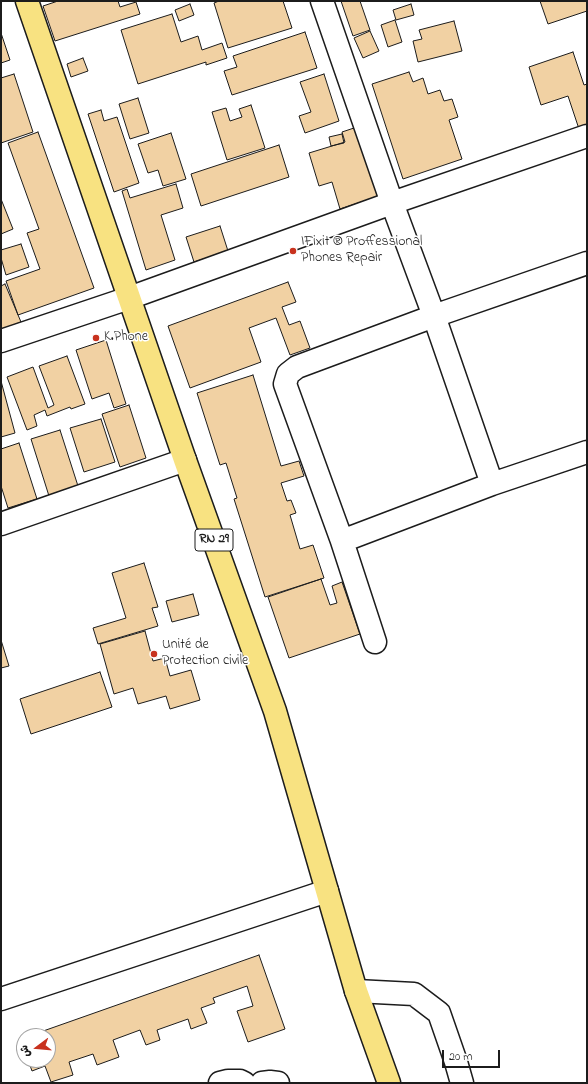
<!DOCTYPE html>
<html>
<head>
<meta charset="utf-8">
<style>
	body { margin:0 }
	#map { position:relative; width:588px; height:1084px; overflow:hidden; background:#fff; font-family:"Indie Flower","Playpen Sans Arabic",sans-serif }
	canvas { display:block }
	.frame { position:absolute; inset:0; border:2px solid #1c1c1c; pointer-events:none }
	.north { position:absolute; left:16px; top:1028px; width:40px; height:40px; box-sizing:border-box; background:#fff; border:1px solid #a4a4a4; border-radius:50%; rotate:254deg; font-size:11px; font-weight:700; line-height:16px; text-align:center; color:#1c1c1c }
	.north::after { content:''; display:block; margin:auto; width:14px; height:18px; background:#c8321e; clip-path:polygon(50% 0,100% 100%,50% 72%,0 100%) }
	.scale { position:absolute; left:442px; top:1050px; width:58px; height:18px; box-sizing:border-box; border:2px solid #1c1c1c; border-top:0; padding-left:5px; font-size:12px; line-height:14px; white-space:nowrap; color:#1c1c1c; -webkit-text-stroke:3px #fff; paint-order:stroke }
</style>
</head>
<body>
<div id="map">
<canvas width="588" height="1084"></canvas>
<div class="frame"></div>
<div class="north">ش</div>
<div class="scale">20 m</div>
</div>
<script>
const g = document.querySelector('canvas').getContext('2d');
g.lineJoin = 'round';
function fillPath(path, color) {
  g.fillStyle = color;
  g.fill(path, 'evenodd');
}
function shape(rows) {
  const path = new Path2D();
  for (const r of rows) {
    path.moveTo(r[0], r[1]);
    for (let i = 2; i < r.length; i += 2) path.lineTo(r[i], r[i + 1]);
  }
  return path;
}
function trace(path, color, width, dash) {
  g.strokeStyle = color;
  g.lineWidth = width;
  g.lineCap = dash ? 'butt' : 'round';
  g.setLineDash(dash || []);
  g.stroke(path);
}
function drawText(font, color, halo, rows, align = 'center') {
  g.font = font + ' "Indie Flower",sans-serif';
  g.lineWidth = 3;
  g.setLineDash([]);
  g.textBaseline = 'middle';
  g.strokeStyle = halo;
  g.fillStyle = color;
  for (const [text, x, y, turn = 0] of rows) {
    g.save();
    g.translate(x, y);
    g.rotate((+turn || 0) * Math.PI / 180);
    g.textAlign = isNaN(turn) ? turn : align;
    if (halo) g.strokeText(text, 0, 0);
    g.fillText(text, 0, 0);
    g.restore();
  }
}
const building = shape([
	[58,1,118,1,120,7,136,2,140,14,55,41,43,6,58,1],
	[219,1,283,1,292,28,228,48,214,3,219,1],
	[341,1,360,1,370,30,353,36,341,1],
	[540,1,587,1,587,11,548,24,540,1],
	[190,4,194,15,179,21,175,10,190,4],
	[411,4,414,15,396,20,393,10,411,4],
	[172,14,181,42,198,36,202,50,222,43,227,58,206,65,206,62,138,84,121,30,172,14],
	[395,20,402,42,388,47,381,25,395,20],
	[454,21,462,51,418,62,413,41,422,39,419,30,454,21],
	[370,31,379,51,363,58,354,38,370,31],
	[305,32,317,68,232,95,224,71,237,67,233,56,305,32],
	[1,33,10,60,1,63,1,33],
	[573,52,584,85,587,84,587,127,579,129,568,96,541,105,529,67,573,52],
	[83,58,88,71,71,77,67,64,83,58],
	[409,72,413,82,423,78,428,94,440,90,444,101,452,99,458,117,449,120,462,159,403,179,372,84,409,72],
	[14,74,33,132,1,143,1,78,14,74],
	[324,74,339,121,305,133,299,116,311,112,300,82,324,74],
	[138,98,149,133,130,139,119,104,138,98],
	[251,105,265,148,227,160,212,112,226,108,230,121,242,117,239,109,251,105],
	[101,110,104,121,117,117,139,183,114,192,88,114,101,110],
	[357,127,379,196,340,209,332,182,319,186,309,153,345,142,342,132,357,127],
	[38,132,94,288,18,315,6,281,40,269,27,233,39,229,8,143,38,132],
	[171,133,186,179,163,186,158,170,148,173,138,144,171,133],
	[342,134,344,143,331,146,329,137,342,134],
	[279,145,289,177,201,206,191,174,279,145],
	[176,184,183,208,161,215,175,260,146,270,122,191,127,189,130,198,176,184],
	[1,199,13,229,1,234,1,199],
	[220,226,228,251,194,262,186,237,220,226],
	[21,244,29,267,6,275,1,258,1,250,21,244],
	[288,282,296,302,282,307,289,325,300,321,310,348,290,355,276,318,249,328,261,362,190,388,168,326,288,282],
	[5,284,21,322,1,330,1,286,5,284],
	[106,340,126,404,114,408,109,393,92,399,76,350,106,340],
	[67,356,85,404,71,409,70,407,47,416,45,410,34,415,37,426,27,430,7,377,33,367,48,408,54,405,39,366,67,356],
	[253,375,281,466,299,461,304,476,281,483,287,501,291,500,296,513,290,515,300,549,313,545,324,578,265,597,234,499,237,498,226,463,220,465,197,393,253,375],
	[1,381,15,433,1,437,1,381],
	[129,405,146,458,120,467,102,414,129,405],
	[101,419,115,462,84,472,70,428,101,419],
	[60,430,78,486,49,496,31,439,60,430],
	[19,443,37,499,8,508,1,486,1,449,19,443],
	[144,563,158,607,152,608,158,626,98,644,93,628,126,618,112,573,144,563],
	[321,579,330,605,337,603,332,586,342,582,360,634,289,658,268,597,321,579],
	[193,594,199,615,172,622,166,601,193,594],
	[145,631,153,661,165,658,170,676,191,670,200,700,170,709,166,696,138,704,133,688,114,694,100,644,145,631],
	[1,640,9,666,1,668,1,640],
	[100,672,112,707,31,734,20,699,100,672],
	[259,955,285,1029,248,1042,237,1011,253,1006,247,986,213,998,215,1003,201,1008,207,1023,191,1029,188,1019,157,1030,160,1040,146,1045,140,1030,113,1040,119,1057,97,1065,93,1054,69,1062,73,1075,51,1082,45,1066,32,1071,28,1060,48,1060,48,1036,29,1036,259,955],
	[24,1038,24,1048,21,1039,24,1038]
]);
fillPath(building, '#f1d1a3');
trace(building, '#1c1c1c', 1);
const minor = shape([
	[322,1,392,203,434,316,492,484],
	[1,341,129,298,392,203,587,136],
	[1,524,185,460],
	[342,541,492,484,587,452],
	[375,642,342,541,285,384,288,374,297,367,434,316,587,263],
	[356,991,414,994,439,1013,456,1062,462,1083],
	[1,999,327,891],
	[220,1083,228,1081,240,1081,244,1083],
	[262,1083,270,1082,278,1083]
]);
const major = shape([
	[27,1,185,460,275,711,356,991,389,1083]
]);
trace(minor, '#1c1c1c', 25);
trace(major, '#1c1c1c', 25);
trace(minor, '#fff', 22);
trace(major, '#f8e281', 22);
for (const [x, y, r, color] of [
	[293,251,4,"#c8321e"],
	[96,338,4,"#c8321e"],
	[154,654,4,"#c8321e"]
]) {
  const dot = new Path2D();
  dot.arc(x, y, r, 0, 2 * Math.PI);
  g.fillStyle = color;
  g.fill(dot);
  trace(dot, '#fff', 1.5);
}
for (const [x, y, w] of [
	[214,540,38]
]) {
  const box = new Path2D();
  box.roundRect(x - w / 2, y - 11, w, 22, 3);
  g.fillStyle = '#fff';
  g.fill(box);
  trace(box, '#1c1c1c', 1);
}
drawText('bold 13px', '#1c1c1c', null, [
	["RN 29",214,540]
]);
drawText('14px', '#1c1c1c', '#fff', [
	["IFixit ® Proffessional",301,243],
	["Phones Repair",301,259],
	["K.Phone",104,338],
	["Unité de",162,646],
	["Protection civile",162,662]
], 'left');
</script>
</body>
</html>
